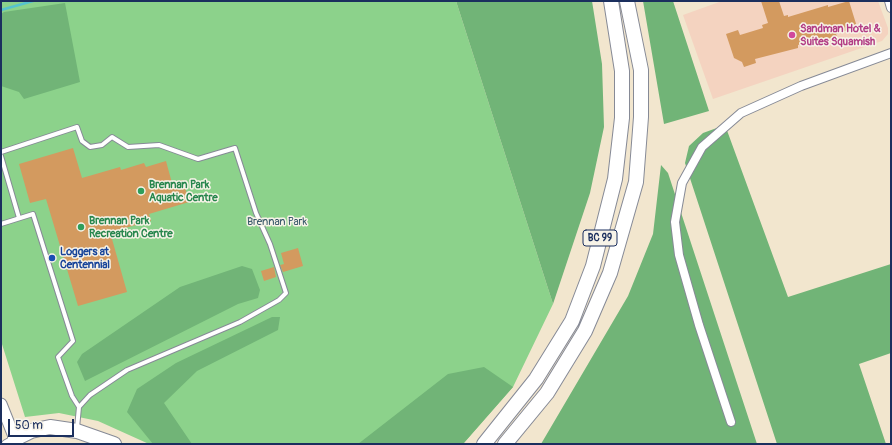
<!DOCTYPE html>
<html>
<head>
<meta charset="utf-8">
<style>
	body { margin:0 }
	#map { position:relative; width:892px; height:445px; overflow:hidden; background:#f2e6ce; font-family:Pangolin,sans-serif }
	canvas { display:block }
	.frame { position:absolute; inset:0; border:2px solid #1b2f5e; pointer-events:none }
	.scale { position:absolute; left:8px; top:419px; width:66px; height:18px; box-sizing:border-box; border:2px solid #1b2f5e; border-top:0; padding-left:5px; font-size:12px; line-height:14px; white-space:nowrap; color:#1b2f5e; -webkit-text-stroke:3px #f7f3e8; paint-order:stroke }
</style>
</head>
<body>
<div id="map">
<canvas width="892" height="445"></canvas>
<div class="frame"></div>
<div class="scale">50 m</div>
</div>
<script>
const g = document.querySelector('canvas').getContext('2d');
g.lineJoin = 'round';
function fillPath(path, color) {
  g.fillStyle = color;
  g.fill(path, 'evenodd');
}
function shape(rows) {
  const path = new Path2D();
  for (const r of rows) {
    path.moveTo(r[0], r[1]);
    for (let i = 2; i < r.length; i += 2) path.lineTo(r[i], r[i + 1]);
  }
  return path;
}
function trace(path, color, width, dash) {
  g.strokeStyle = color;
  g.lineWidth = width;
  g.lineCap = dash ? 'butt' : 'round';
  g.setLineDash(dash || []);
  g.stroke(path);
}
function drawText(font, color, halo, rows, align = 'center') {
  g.font = font + ' Pangolin,sans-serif';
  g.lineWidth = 3;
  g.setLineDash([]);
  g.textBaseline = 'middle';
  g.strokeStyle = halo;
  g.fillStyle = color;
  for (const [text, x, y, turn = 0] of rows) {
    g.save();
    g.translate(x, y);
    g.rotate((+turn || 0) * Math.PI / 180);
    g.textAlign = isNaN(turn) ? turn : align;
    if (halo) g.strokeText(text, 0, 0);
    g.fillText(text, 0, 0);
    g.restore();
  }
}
fillPath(shape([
	[722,1,878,1,888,28,888,34,882,41,713,99,683,15]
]), '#f4d3c0');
fillPath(shape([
	[1,1,456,1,553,304,513,387,463,444,149,444,98,421,59,413,25,417,1,341]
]), '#8cd28b');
fillPath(shape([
	[456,1,592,1,602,64,604,127,590,193,553,304],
	[643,1,673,1,709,111,664,124],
	[65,3,80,82,24,99,19,92,1,86,1,14,4,12],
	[725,125,788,297,891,264,891,353,859,364,886,444,777,444,685,163,689,146,703,133],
	[661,165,668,173,757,444,541,444,628,296,653,234],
	[242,266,252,269,260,290,258,298,238,304,85,381,77,362,82,354,180,287],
	[272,317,280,317,278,330,197,371,164,403,192,444,153,444,127,412,137,389,176,363],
	[484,367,513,387,463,444,358,444,448,374]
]), '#71b477');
trace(shape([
	[1,10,33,1]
]), '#56c3ce', 2.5);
fillPath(shape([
	[761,1,779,1,784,16,788,15,788,17,828,5,828,7,849,1,857,27,836,34,837,36,821,41,820,39,798,45,798,48,755,59,756,63,744,67,742,62,734,58,726,34,738,30,740,35,763,28,762,25,768,23],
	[73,148,82,178,120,167,121,170,144,163,146,167,166,161,172,183,183,180,189,202,149,214,151,221,110,232,127,292,78,306,46,199,30,203,19,164],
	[298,248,303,266,283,272,280,265,284,264,281,253],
	[274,267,276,277,264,281,261,271]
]), '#d39a5f');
const lane = shape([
	[1,152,77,127,82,141,90,147,102,145,112,137,128,147,159,145,198,159,235,148,256,213,270,244,286,293,279,300,240,322,127,370,90,395,79,407,77,428],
	[1,156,19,218],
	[1,224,33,214,73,341,58,357,72,396,79,407]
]);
const street = shape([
	[889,1,891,8],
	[731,422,699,325,679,255,675,222,682,183,702,147,741,113,801,86,891,53],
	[6,444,15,439]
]);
const secondary = shape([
	[1,404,17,444]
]);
const highway = shape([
	[15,439,31,431,50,427,77,431,114,444],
	[484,444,536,379,572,321,593,266,615,179,622,118,622,71,611,1],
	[505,444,547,393,585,331,610,273,636,182,641,117,641,70,627,1]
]);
trace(lane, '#868a96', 6);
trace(street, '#868a96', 10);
trace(secondary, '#868a96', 13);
trace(highway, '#868a96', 16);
trace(lane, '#fff', 4);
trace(street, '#fff', 8);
trace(secondary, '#fff', 11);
trace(highway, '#fff', 14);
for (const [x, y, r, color] of [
	[792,35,4,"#d1479c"],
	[141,191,4,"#2e9e5b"],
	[81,227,4,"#2e9e5b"],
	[52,258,4,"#1a4fb4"]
]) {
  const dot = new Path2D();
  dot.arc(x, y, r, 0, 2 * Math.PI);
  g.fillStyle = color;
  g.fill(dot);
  trace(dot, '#f7f3e8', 1.5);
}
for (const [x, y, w] of [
	[600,238,34]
]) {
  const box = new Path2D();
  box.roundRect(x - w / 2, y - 8, w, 16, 3);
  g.fillStyle = '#f7f3e8';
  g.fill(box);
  trace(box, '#1b2f5e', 1);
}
drawText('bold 10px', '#1b2f5e', null, [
	["BC 99",600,238]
]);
drawText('bold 11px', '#b23c85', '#f7f3e8', [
	["Sandman Hotel &",800,29],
	["Suites Squamish",800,42]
], 'left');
drawText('bold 11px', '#27864d', '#f7f3e8', [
	["Brennan Park",149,185],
	["Aquatic Centre",149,198],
	["Brennan Park",89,221],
	["Recreation Centre",89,234]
], 'left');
drawText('11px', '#375869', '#f7f3e8', [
	["Brennan Park",277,222]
]);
drawText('bold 11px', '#164399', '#f7f3e8', [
	["Loggers at",60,252],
	["Centennial",60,265]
], 'left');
</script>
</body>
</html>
